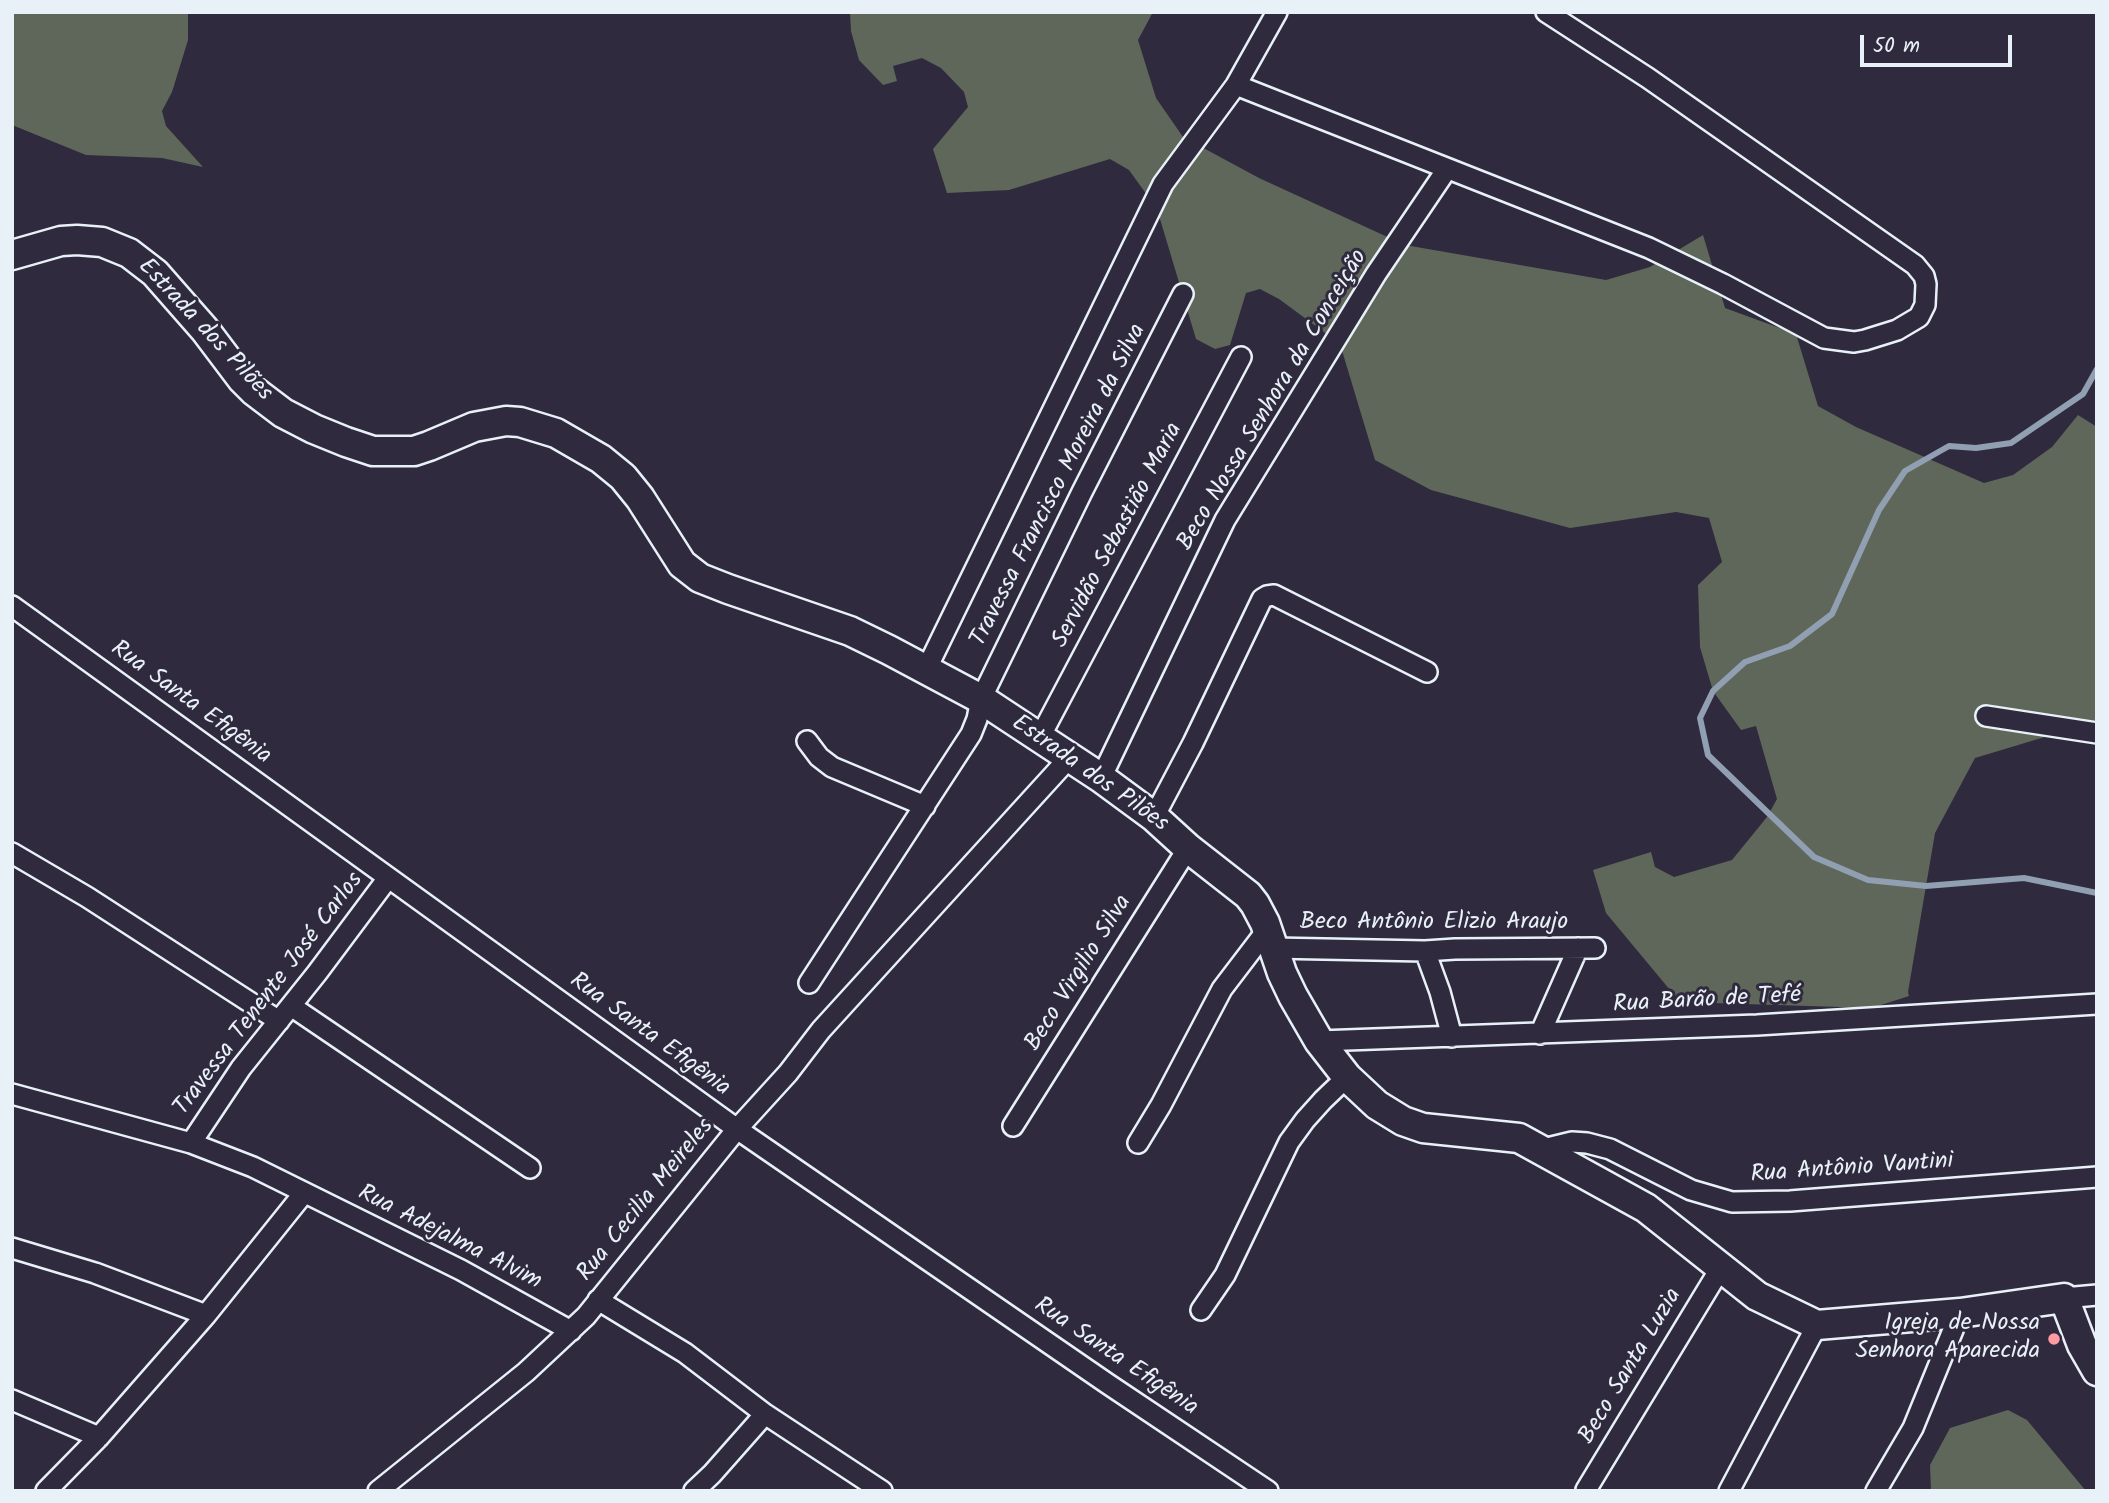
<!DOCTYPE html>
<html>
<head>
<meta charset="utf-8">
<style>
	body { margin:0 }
	#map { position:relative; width:2109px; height:1503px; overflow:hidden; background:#2f2a3d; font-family:Kalam,sans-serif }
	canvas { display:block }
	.frame { position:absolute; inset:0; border:14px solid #e8f1f8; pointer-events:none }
	.scale { position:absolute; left:1860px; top:35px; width:152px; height:32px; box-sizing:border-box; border:4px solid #e8f1f8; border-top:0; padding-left:9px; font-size:21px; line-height:24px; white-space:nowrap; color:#e8f1f8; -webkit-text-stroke:5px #2f2a3d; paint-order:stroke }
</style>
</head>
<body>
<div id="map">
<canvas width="2109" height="1503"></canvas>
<div class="frame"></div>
<div class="scale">50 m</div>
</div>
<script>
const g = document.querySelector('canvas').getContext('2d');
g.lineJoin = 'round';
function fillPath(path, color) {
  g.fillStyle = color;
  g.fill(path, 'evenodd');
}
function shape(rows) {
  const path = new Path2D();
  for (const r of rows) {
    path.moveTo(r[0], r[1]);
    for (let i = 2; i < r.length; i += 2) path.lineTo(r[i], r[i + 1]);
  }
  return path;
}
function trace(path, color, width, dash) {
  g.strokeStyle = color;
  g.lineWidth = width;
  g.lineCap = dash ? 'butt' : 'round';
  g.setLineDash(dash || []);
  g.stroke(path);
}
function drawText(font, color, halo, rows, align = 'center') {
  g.font = font + ' Kalam,sans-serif';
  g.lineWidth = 6;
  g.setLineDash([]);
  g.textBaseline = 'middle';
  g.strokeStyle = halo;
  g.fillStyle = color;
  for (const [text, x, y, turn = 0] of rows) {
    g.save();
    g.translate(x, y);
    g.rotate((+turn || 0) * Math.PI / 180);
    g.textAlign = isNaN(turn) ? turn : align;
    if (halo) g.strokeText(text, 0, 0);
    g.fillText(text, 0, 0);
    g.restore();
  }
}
fillPath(shape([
	[12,12,188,12,188,40,172,92,162,111,166,126,203,167,162,158,86,155,12,125],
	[850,12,1153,12,1138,40,1156,98,1183,137,1259,178,1405,245,1606,280,1650,267,1703,235,1725,308,1796,334,1818,406,1856,427,1984,483,2013,475,2052,447,2078,415,2097,427,2097,742,2068,730,1975,758,1935,833,1908,992,1909,996,1872,1008,1680,1002,1606,913,1593,870,1651,852,1655,867,1674,877,1732,860,1767,817,1777,799,1756,726,1741,730,1713,691,1700,647,1698,585,1722,562,1709,518,1676,512,1570,528,1431,490,1375,460,1340,344,1279,299,1260,289,1246,293,1230,345,1215,349,1196,339,1157,209,1129,170,1110,159,1009,190,947,193,933,149,968,107,964,92,941,68,922,58,893,66,897,81,883,85,859,60,851,31],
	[2008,1410,2027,1420,2086,1491,1931,1491,1930,1465,1950,1428]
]), '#5f675a');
trace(shape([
	[2097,369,2083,394,2011,443,1976,448,1949,446,1905,471,1879,510,1832,614,1790,646,1745,662,1713,691,1700,718,1708,755,1814,857,1868,880,1926,886,2024,878,2097,893]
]), '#909fb1', 6);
const street = shape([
	[1236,85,1649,248,1723,284,1824,338,1854,342,1865,340,1897,330,1919,317,1925,305,1926,284,1924,276,1915,265,1648,78,1546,12],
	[12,606,737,1129,1108,1384,1268,1491],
	[926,670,1163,184,1236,85,1277,12],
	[1986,716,2097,733],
	[1040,737,1241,357],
	[807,741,819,757,832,767,925,806],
	[1101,778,1225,520,1376,274,1447,169],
	[1154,817,1193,743,1262,599,1267,596,1274,595,1427,672],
	[12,853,87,897,279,1021],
	[1273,948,1425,951,1455,949,1595,948],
	[1425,951,1440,992,1452,1037],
	[809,983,971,734,977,719,981,699,1082,492,1183,294],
	[291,1006,530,1168],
	[1540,1034,1578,948],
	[1319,1041,1757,1025,2097,1004],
	[12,1094,191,1143,253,1167,461,1270,571,1331],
	[1013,1126,1188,848],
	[191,1143,241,1068,317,973,388,878],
	[1138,1143,1161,1105,1222,989,1267,930],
	[1539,1150,1572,1142,1587,1143,1610,1149,1691,1190,1732,1202,1790,1201,2097,1177],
	[12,1248,95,1273,206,1315],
	[2064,1298,2097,1295],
	[598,1300,685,1353,765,1414,882,1491],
	[1201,1310,1225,1275,1289,1142,1305,1120,1323,1100,1347,1077],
	[12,1400,99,1437],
	[1586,1490,1720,1269],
	[46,1491,99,1437,206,1315,304,1193],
	[378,1491,526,1372,586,1316,737,1129,788,1073,821,1030,1069,758],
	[694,1491,712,1474,765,1414],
	[1729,1491,1817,1325],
	[1876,1491,1913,1428,1960,1313]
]);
const secondary = shape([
	[12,255,61,241,77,240,102,242,129,253,155,273,205,330,242,379,254,391,283,413,314,429,346,442,373,451,414,451,429,446,474,427,506,421,520,422,556,433,601,459,623,477,640,498,682,564,700,578,728,589,850,631,889,650,981,699,1101,778,1154,817,1188,848,1248,895,1255,904,1265,923,1282,973,1293,996,1319,1041,1347,1077,1377,1105,1403,1121,1423,1128,1519,1138,1646,1208,1757,1296,1817,1325,1960,1313,2064,1298,2082,1345,2097,1371]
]);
trace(street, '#e8f1f8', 24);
trace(secondary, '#e8f1f8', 33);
trace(street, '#2f2a3d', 19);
trace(secondary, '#2f2a3d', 28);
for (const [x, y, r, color] of [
	[2054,1339,7,"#ff9aa2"]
]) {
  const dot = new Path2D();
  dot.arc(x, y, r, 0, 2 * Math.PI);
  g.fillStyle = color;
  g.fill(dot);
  trace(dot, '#2f2a3d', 2.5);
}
drawText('24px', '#e8f1f8', '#2f2a3d', [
	["Estrada dos Pilões",204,331,47],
	["Beco Nossa Senhora da Conceição",1274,401,-59],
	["Travessa Francisco Moreira da Silva",1060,486,-63],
	["Servidão Sebastião Maria",1119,536,-62],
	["Rua Santa Efigênia",190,704,36],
	["Estrada dos Pilões",1089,775,35],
	["Beco Antônio Elizio Araujo",1434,924],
	["Beco Virgilio Silva",1080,974,-58],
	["Travessa Tenente José Carlos",270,995,-53],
	["Rua Barão de Tefé",1707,1002,-3],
	["Rua Santa Efigênia",649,1036,36],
	["Rua Antônio Vantini",1852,1170,-4],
	["Rua Cecilia Meireles",647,1201,-51],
	["Rua Adejalma Alvim",449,1239,27],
	["Rua Santa Efigênia",1115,1358,34],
	["Beco Santa Luzia",1632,1367,-59]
]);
drawText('24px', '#e8f1f8', '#2f2a3d', [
	["Igreja de Nossa",2040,1325],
	["Senhora Aparecida",2040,1353]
], 'right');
</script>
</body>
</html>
